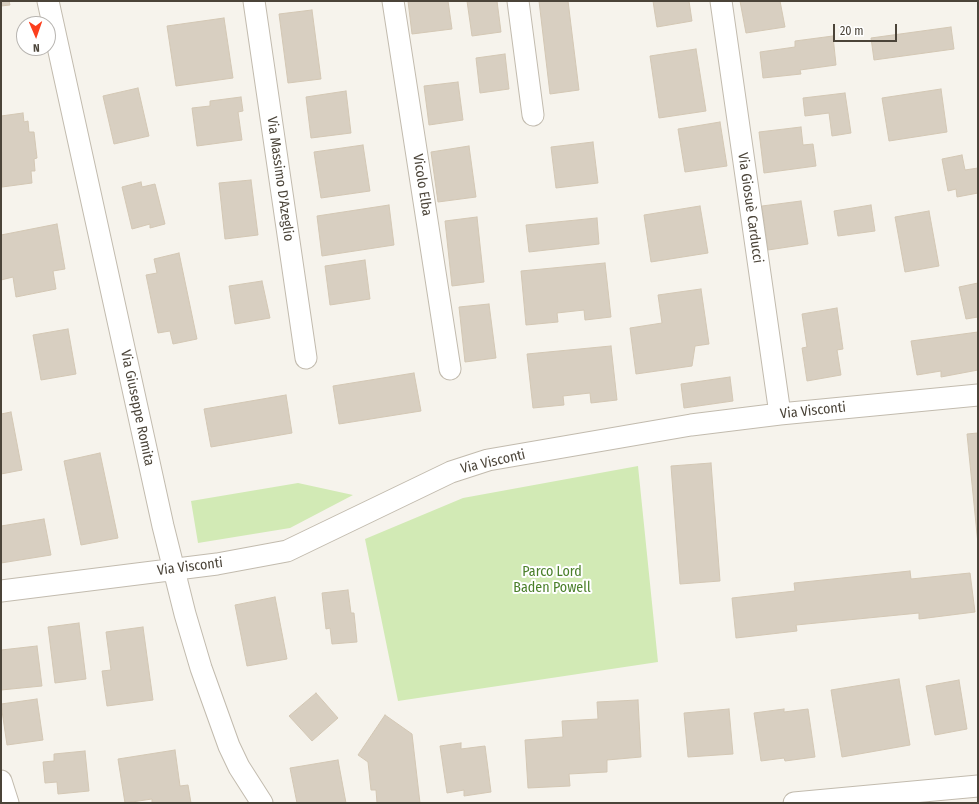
<!DOCTYPE html>
<html>
<head>
<meta charset="utf-8">
<style>
	body { margin:0 }
	#map { position:relative; width:979px; height:804px; overflow:hidden; background:#f6f3ec; font-family:"Fira Sans Condensed",sans-serif }
	canvas { display:block }
	.frame { position:absolute; inset:0; border:2px solid #4b4439; pointer-events:none }
	.north { position:absolute; left:16px; top:16px; width:40px; height:40px; box-sizing:border-box; background:#fff; border:1px solid #b7b4b0; border-radius:50%; rotate:178deg; font-size:11px; font-weight:700; line-height:16px; text-align:center; color:#4b4439 }
	.north::after { content:''; display:block; margin:auto; width:14px; height:18px; background:#fc3f1d; clip-path:polygon(50% 0,100% 100%,50% 72%,0 100%) }
	.scale { position:absolute; left:833px; top:24px; width:64px; height:18px; box-sizing:border-box; border:2px solid #4b4439; border-top:0; padding-left:5px; font-size:12px; line-height:14px; white-space:nowrap; color:#4b4439; -webkit-text-stroke:3px #fff; paint-order:stroke }
</style>
</head>
<body>
<div id="map">
<canvas width="979" height="804"></canvas>
<div class="frame"></div>
<div class="north">N</div>
<div class="scale">20 m</div>
</div>
<script>
const g = document.querySelector('canvas').getContext('2d');
g.lineJoin = 'round';
function fillPath(path, color) {
  g.fillStyle = color;
  g.fill(path, 'evenodd');
}
function shape(rows) {
  const path = new Path2D();
  for (const r of rows) {
    path.moveTo(r[0], r[1]);
    for (let i = 2; i < r.length; i += 2) path.lineTo(r[i], r[i + 1]);
  }
  return path;
}
function trace(path, color, width, dash) {
  g.strokeStyle = color;
  g.lineWidth = width;
  g.lineCap = dash ? 'butt' : 'round';
  g.setLineDash(dash || []);
  g.stroke(path);
}
function drawText(font, color, halo, rows, align = 'center') {
  g.font = font + ' "Fira Sans Condensed",sans-serif';
  g.lineWidth = 4;
  g.setLineDash([]);
  g.textBaseline = 'middle';
  g.strokeStyle = halo;
  g.fillStyle = color;
  for (const [text, x, y, turn = 0] of rows) {
    g.save();
    g.translate(x, y);
    g.rotate((+turn || 0) * Math.PI / 180);
    g.textAlign = isNaN(turn) ? turn : align;
    if (halo) g.strokeText(text, 0, 0);
    g.fillText(text, 0, 0);
    g.restore();
  }
}
fillPath(shape([
	[638,466,658,662,398,701,365,539,463,498],
	[298,483,353,495,290,528,198,543,191,501]
]), '#d2eab5');
const building = shape([
	[1,1,9,1,10,5,1,6,1,1],
	[408,1,448,1,452,29,412,34,408,1],
	[467,1,497,1,501,32,472,36,467,1],
	[539,1,568,1,579,90,550,94,539,1],
	[653,1,689,1,692,21,657,27,653,1],
	[740,1,780,1,785,27,746,33,740,1],
	[312,10,321,79,288,83,279,14,312,10],
	[224,18,233,78,176,86,167,26,224,18],
	[951,27,954,49,874,60,871,38,951,27],
	[833,36,836,65,800,70,801,74,763,78,760,52,795,47,795,41,833,36],
	[696,49,706,111,659,118,650,56,696,49],
	[505,54,509,89,480,93,476,58,505,54],
	[458,82,463,120,429,125,424,86,458,82],
	[138,88,149,136,114,144,103,96,138,88],
	[941,89,947,132,889,141,882,98,941,89],
	[346,91,351,133,311,138,306,97,346,91],
	[845,93,851,133,832,136,829,113,805,116,803,98,845,93],
	[241,97,243,111,238,112,242,140,197,146,192,108,210,106,210,101,241,97],
	[23,113,24,122,28,121,29,132,34,132,37,158,34,159,35,171,31,171,32,183,2,187,1,116,23,113],
	[720,122,727,166,685,172,678,129,720,122],
	[801,127,803,145,813,144,816,166,764,173,759,132,801,127],
	[593,142,598,183,556,188,551,147,593,142],
	[363,145,370,191,321,198,314,152,363,145],
	[469,146,476,197,438,202,431,152,469,146],
	[962,155,965,170,978,168,978,193,957,197,956,189,948,191,942,159,962,155],
	[251,180,258,235,225,239,219,183,251,180],
	[141,182,142,187,155,184,165,224,150,228,150,224,132,229,122,187,141,182],
	[801,201,808,244,768,250,762,206,801,201],
	[389,205,394,245,322,256,317,216,389,205],
	[871,205,875,231,838,236,834,211,871,205],
	[700,206,708,253,651,262,644,215,700,206],
	[929,211,939,266,905,272,895,217,929,211],
	[477,217,484,282,452,286,445,221,477,217],
	[597,218,599,244,529,252,526,225,597,218],
	[57,224,65,269,53,271,56,289,16,297,13,277,1,280,1,235,57,224],
	[179,253,197,339,173,344,170,331,158,333,146,275,157,273,154,259,179,253],
	[365,260,370,299,330,305,325,266,365,260],
	[605,263,611,317,585,320,584,310,557,313,558,322,526,325,521,271,605,263],
	[262,281,270,318,235,324,229,286,262,281],
	[978,283,978,317,966,319,959,287,978,283],
	[701,289,709,344,695,346,692,366,636,374,630,328,662,323,658,295,701,289],
	[489,304,496,358,465,362,459,307,489,304],
	[837,308,843,349,837,350,841,375,807,381,802,348,807,347,802,314,837,308],
	[68,329,76,374,41,380,33,335,68,329],
	[978,332,978,370,941,377,941,371,917,375,911,341,978,332],
	[611,346,617,400,591,403,590,393,563,396,564,405,533,408,527,354,611,346],
	[414,373,421,411,339,424,333,386,414,373],
	[730,377,733,401,684,408,681,384,730,377],
	[286,395,292,433,211,447,204,409,286,395],
	[11,412,22,470,1,474,1,414,11,412],
	[978,433,978,544,967,434,978,433],
	[100,453,118,538,81,545,64,461,100,453],
	[711,463,720,581,680,584,671,466,711,463],
	[44,519,51,555,1,563,1,526,44,519],
	[910,571,911,579,970,573,975,612,919,619,919,613,796,625,797,631,736,638,732,598,795,591,794,583,910,571],
	[348,590,351,613,354,613,357,642,332,644,330,628,326,629,322,593,348,590],
	[275,597,287,659,247,666,235,605,275,597],
	[79,623,86,679,55,683,48,627,79,623],
	[143,627,153,700,107,706,102,671,111,670,106,632,143,627],
	[37,646,42,686,1,690,1,650,37,646],
	[899,679,910,745,842,757,831,690,899,679],
	[959,680,967,729,935,735,926,686,959,680],
	[316,693,338,718,312,741,289,716,316,693],
	[37,699,43,740,7,745,1,704,37,699],
	[638,700,641,757,607,760,607,772,569,774,570,786,528,788,525,740,563,737,562,721,598,719,597,702,638,700],
	[729,709,733,754,688,757,684,713,729,709],
	[784,709,784,712,808,709,815,757,785,761,784,758,761,761,754,713,784,709],
	[385,715,412,734,420,803,377,803,376,790,371,790,368,762,358,755,385,715],
	[461,743,461,749,485,746,491,792,464,796,464,790,447,793,440,746,461,743],
	[175,750,180,786,188,785,191,803,152,803,152,799,125,803,118,759,175,750],
	[85,751,89,791,58,794,57,782,45,783,43,762,54,761,54,754,85,751],
	[338,760,346,803,297,803,290,768,338,760]
]);
fillPath(building, '#d8cfc1');
trace(building, '#d3c7b4', 1);
const minor = shape([
	[48,1,163,526,185,614,201,668,229,746,239,767,262,803],
	[254,1,306,358],
	[393,1,450,369],
	[518,1,533,115],
	[721,1,780,414],
	[1,591,217,564,287,551,451,472,488,460,691,425,780,414,978,395],
	[1,781,8,803],
	[794,803,978,786]
]);
trace(minor, '#c2bbae', 23);
trace(minor, '#fff', 21);
drawText('14px', '#4b4439', '#fff', [
	["Via Massimo D'Azeglio",280,179,82],
	["Vicolo Elba",422,185,81],
	["Via Giosuè Carducci",750,208,82],
	["Via Giuseppe Romita",137,408,78],
	["Via Visconti",813,411,-6],
	["Via Visconti",493,462,-13],
	["Via Visconti",190,567,-7]
]);
drawText('14px', '#4a7f2a', '#fff', [
	["Parco Lord",552,572],
	["Baden Powell",552,588]
]);
</script>
</body>
</html>
